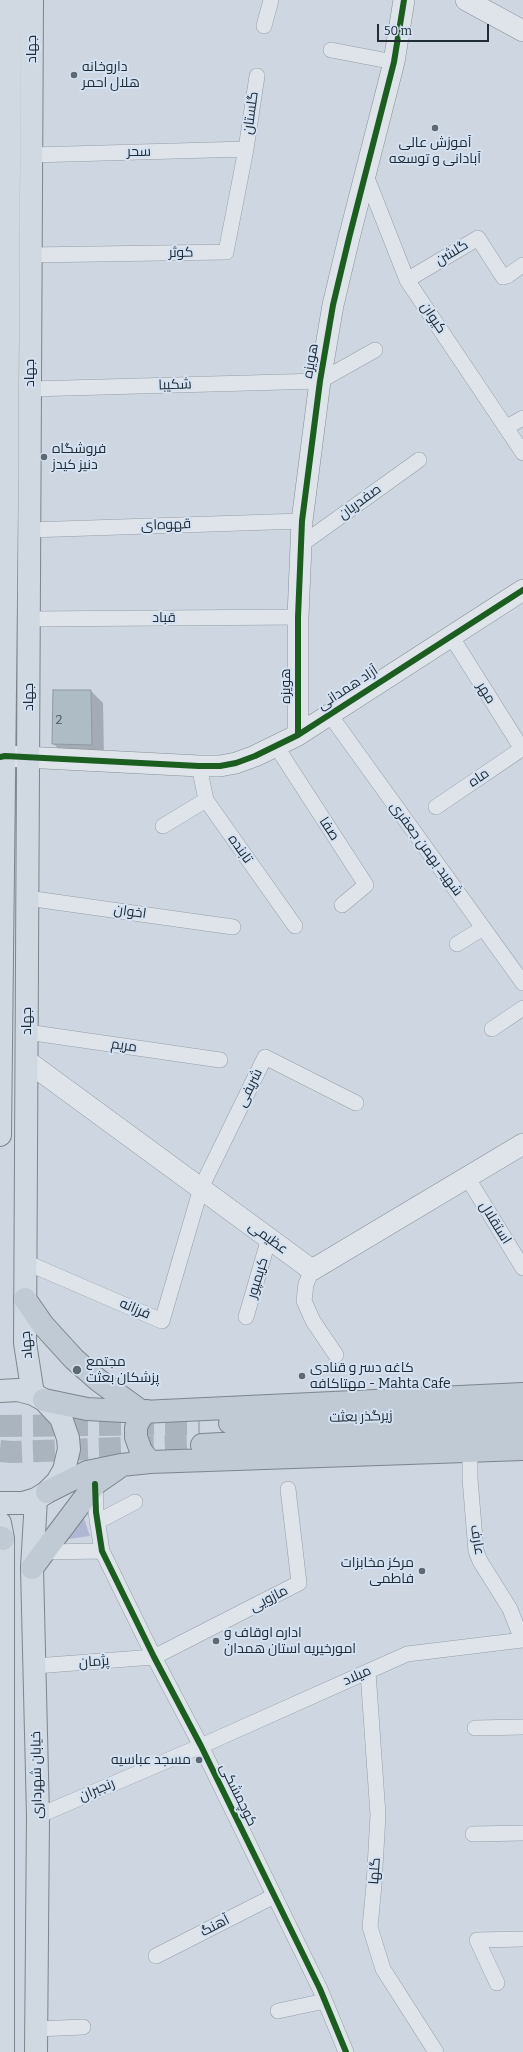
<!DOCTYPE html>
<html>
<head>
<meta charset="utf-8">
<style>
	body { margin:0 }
	#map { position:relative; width:523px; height:2052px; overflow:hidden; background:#cdd6e1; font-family:Bitter,serif }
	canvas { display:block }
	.scale { position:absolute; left:377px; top:24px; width:112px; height:18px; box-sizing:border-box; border:2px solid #202d34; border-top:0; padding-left:5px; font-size:12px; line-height:14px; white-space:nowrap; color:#202d34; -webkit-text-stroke:3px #d4e1f2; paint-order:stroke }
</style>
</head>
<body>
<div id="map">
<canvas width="523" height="2052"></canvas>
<div class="scale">50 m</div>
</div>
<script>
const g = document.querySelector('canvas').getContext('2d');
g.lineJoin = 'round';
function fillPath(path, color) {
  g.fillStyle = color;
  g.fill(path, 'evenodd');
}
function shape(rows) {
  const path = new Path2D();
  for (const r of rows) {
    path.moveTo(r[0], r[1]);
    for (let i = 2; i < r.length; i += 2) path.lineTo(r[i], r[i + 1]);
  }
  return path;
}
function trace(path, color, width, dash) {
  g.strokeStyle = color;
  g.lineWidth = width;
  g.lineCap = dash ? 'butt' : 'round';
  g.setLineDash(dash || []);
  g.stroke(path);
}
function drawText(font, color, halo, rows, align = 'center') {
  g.font = font + ' Bitter,Cairo,serif';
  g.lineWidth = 4;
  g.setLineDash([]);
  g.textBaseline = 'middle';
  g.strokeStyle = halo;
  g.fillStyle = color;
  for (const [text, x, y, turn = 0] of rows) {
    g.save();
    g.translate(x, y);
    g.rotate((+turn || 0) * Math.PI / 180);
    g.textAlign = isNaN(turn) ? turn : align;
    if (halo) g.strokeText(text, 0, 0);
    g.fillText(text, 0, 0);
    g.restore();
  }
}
fillPath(shape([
	[83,1516,90,1536,61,1540]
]), '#b1b6d2');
fillPath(shape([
	[91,691,103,703,104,757,65,756,53,743]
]), '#0003');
const building = shape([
	[53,690,91,690,92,745,52,744,53,690]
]);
fillPath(building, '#aebcc5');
trace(building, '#8d9aa1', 1);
trace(shape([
	[0,1426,200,1424],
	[0,1451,12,1452,202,1445]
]), '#aab4be', 22, [22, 11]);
const street = shape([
	[264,26,271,0],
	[331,50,394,62],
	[32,155,246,149],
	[365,173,407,280,523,453],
	[31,255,226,252,246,149,257,76],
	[407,280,478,238,503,277,507,276,523,265],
	[30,389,320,381,375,350],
	[507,427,523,418],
	[29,530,302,521],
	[302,544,419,460],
	[29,619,298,617],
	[451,636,522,749],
	[330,715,523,983],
	[276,746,366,885,342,905],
	[199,766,206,800,295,926],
	[436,807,523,748],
	[163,826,206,800],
	[27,898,233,927],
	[457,944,483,928],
	[492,1029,523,1008],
	[27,1032,220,1060],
	[467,1177,523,1268],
	[25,1262,162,1321,201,1188,265,1057,356,1103],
	[312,1270,306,1284,304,1301,313,1321,336,1355],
	[246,1317,269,1238],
	[470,1452,470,1479,476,1551,480,1561,510,1609,522,1640],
	[95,1484,96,1512,102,1551,154,1657,201,1746,320,1989,346,2052],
	[97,1522,135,1502],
	[43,1552,102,1551],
	[35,1666,154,1657,299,1583,288,1489],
	[368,1672,378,1815,374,1885,370,1927,383,1969,436,2052],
	[475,1728,523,1727],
	[38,1816,201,1746,407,1654,523,1640],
	[473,1834,523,1833],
	[156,1956,274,1896],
	[497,1983,477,1940,523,1939],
	[278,2011,325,2001],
	[36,2029,83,2027]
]);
const secondary = shape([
	[466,0,523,31],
	[298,735,298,617,302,521,320,381,333,305,349,238,394,62,404,0],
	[5,756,199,766,220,766,236,763,255,756,298,735,523,590],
	[27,1061,312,1270,523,1144]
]);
const primary = shape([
	[32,0,25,1343,33,1394],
	[0,1135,7,511,10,0],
	[0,1391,18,1390,33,1394,44,1400,61,1418,68,1438,69,1449,64,1470,57,1482,47,1492,36,1499,23,1503,0,1503],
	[0,1523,3,1539,3,2052],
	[36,2052,38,1816,32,1568,36,1499]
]);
const highway = shape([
	[25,1299,43,1325,74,1359,98,1380,142,1412],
	[44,1400,87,1409,142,1412,523,1394],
	[147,1411,139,1420,136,1428,136,1437,141,1451,150,1462],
	[230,1423,523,1410],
	[202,1445,523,1429],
	[47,1492,87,1472,121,1465,150,1462,523,1449],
	[0,1537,3,1539],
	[32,1568,95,1484,118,1468]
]);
trace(street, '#969ea7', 16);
trace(secondary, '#868e96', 22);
trace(primary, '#7d858c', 24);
trace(highway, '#7d858c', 24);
trace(street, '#dee4ea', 15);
trace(secondary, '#dee4ea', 21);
trace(primary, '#d0d8e1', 22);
trace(highway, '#bfcad4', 22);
trace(shape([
	[298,735,298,617,302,521,320,381,333,305,349,238,394,62,404,0],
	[0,757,5,756,199,766,220,766,236,763,255,756,298,735,523,590],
	[95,1484,96,1512,102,1551,154,1657,201,1746,320,1989,346,2052]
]), '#1b5e20', 6);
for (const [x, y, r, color] of [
	[74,75,4,"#5d6871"],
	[435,128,4,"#5d6871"],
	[44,457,4,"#5d6871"],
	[77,1370,5,"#5d6871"],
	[302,1376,4,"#5d6871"],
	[422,1571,4,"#5d6871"],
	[216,1641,4,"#5d6871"],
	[199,1760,4,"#5d6871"]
]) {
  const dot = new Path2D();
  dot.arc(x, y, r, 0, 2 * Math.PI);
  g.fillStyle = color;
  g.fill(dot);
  trace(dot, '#d4e1f2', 1.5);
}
drawText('12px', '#445158', null, [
	["2",59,721]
]);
drawText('14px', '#202d34', '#d4e1f2', [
	["جهاد",32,49,-90],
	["گلستان",251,113,-82],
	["سحر",139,152,-1],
	["کوثر",181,253,-1],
	["گلشن",452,253,-31],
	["کیوان",433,318,56],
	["هویزه",311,361,-80],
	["جهاد",30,373,-90],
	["شکیبا",175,385,-2],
	["صفدریان",360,502,-36],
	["قهوه‌ای",166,525,-2],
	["قباد",164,618],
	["هویزه",286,686,-90],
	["آزاد همدانی",348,688,-33],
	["مهر",486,693,58],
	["جهاد",29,697,-90],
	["ماه",479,778,-34],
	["صفا",329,829,57],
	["تابنده",240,849,55],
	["شهید بهمن جعفری",426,849,54],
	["اخوان",130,912,8],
	["جهاد",27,1021,-90],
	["مریم",124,1046,8],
	["شریفی",250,1088,-64],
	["استقلال",495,1223,58],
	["عظیمی",268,1238,36],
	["کریمپور",258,1278,-73],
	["فرزانه",135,1309,23],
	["جهاد",27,1345,-95],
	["زیرگذر بعثت",361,1417,-2],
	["عارف",477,1540,81],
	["مازویی",269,1599,-27],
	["پژمان",94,1662,-4],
	["میلاد",357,1676,-24],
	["خیابان شهرداری",37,1775,-91],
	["رنجبران",97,1790,-23],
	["کوچمشکی",238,1795,64],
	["گلها",375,1871,-86],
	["آهنگ",215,1926,-27]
]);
drawText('14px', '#202d34', '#d4e1f2', [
	["داروخانه",82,67],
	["هلال احمر",82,83],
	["آموزش عالی",435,143,"center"],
	["آبادانی و توسعه",435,159,"center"],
	["فروشگاه",52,449],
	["دنیز کیدز",52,465],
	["مجتمع",86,1362],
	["پزشکان بعثت",86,1378],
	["کاغه دسر و قنادی",310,1368],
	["مهتاکافه - Mahta Cafe",310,1384],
	["مرکز مخابزات",414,1563,"right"],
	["فاطمی",414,1579,"right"],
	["اداره اوقاف و",224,1633],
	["امورخیریه استان همدان",224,1649],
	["مسجد عباسیه",191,1760,"right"]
], 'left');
</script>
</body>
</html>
